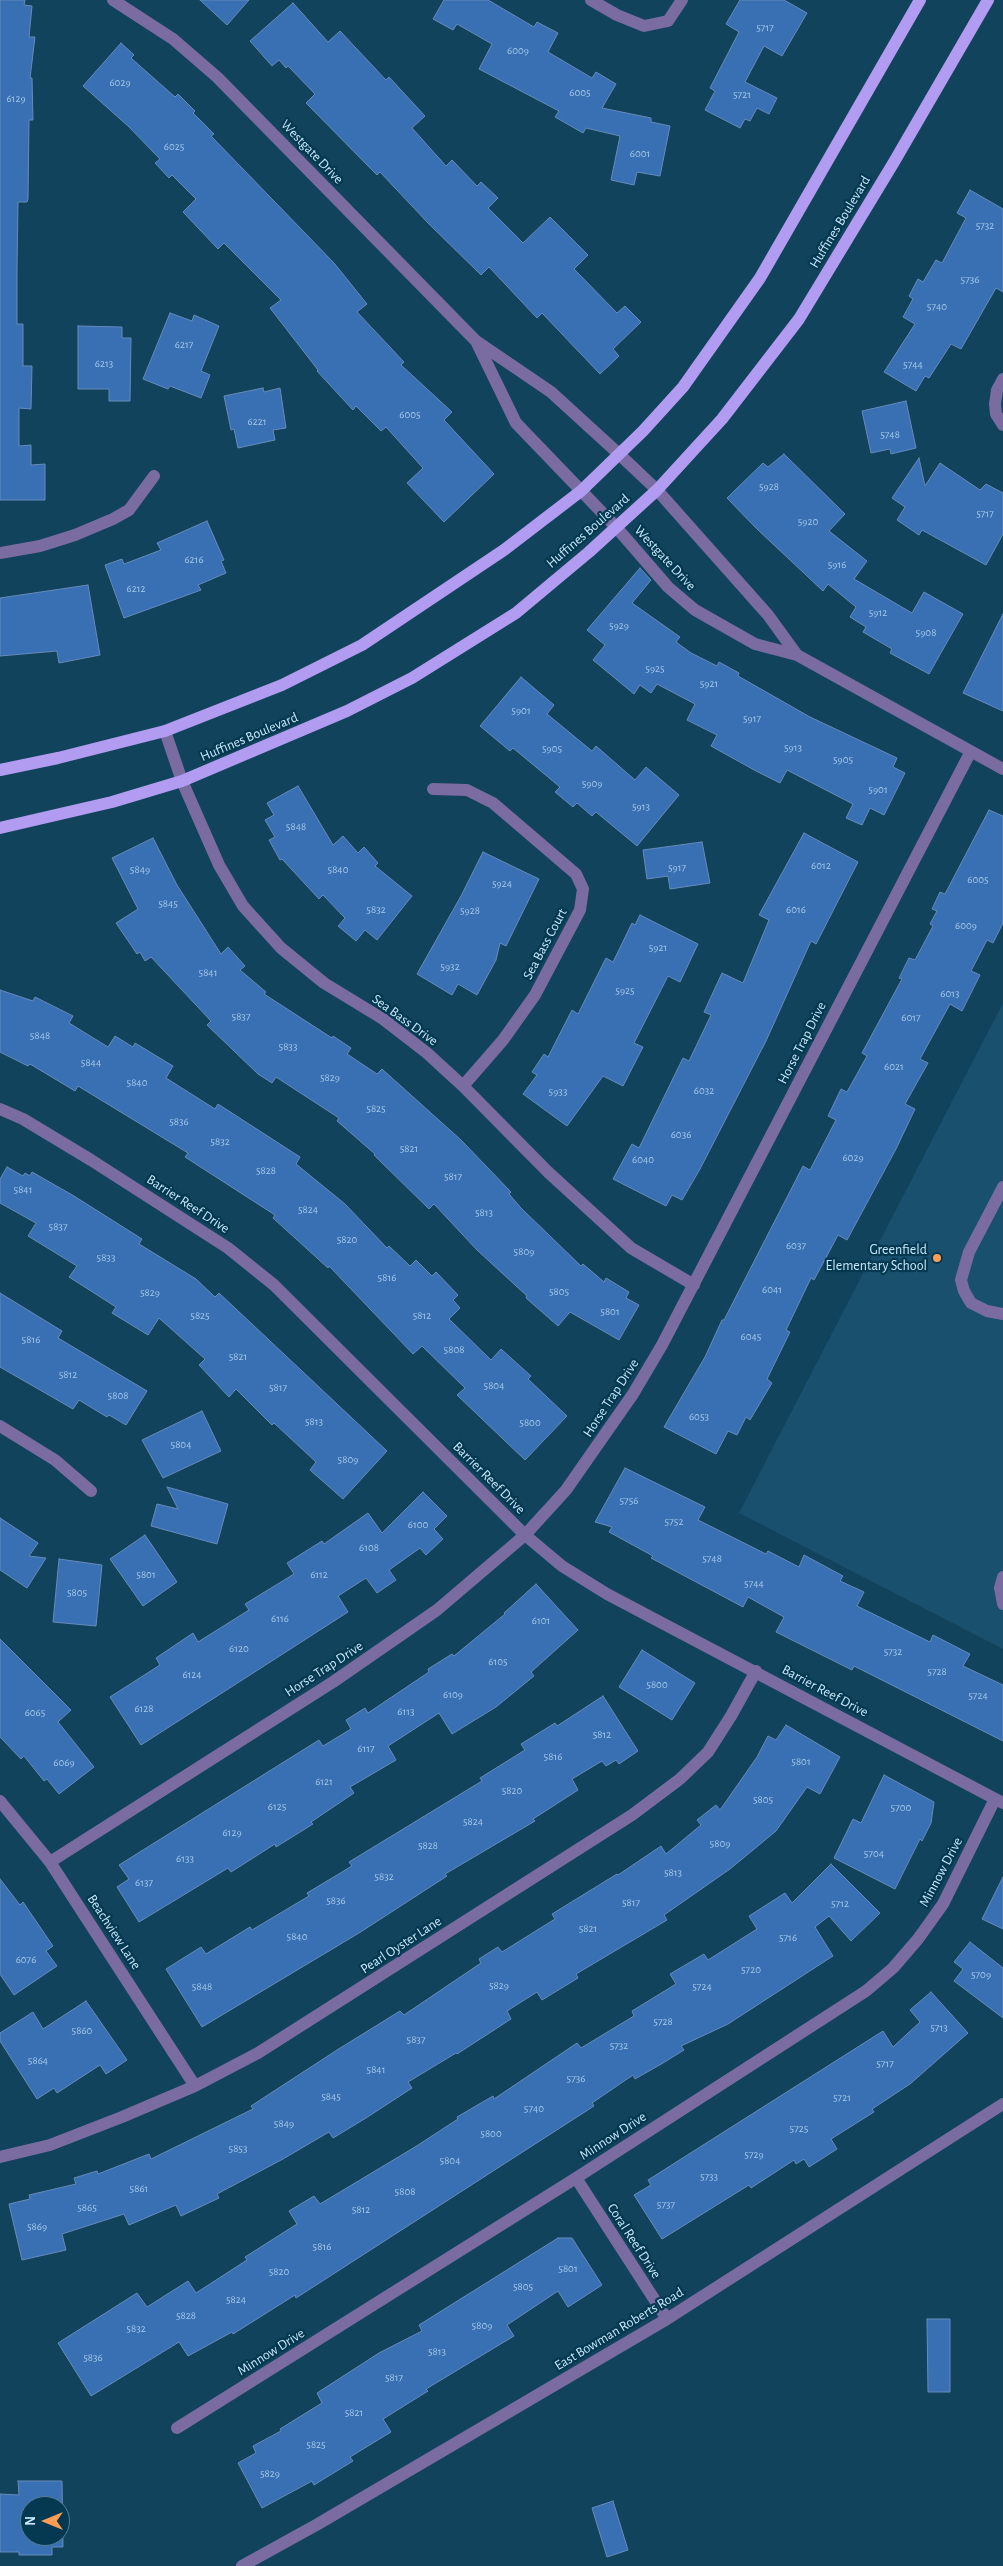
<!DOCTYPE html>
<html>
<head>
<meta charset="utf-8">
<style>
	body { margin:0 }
	#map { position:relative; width:1003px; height:2566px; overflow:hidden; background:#12435c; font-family:"Alegreya Sans",sans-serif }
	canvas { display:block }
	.north { position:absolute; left:20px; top:2496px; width:50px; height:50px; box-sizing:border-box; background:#043951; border:1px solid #527f95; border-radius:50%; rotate:270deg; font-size:14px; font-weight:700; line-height:20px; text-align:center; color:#c8e7fa }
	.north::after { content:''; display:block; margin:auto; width:18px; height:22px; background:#fd9c55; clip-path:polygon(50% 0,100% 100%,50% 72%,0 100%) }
</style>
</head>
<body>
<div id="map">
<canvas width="1003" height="2566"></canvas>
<div class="north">N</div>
</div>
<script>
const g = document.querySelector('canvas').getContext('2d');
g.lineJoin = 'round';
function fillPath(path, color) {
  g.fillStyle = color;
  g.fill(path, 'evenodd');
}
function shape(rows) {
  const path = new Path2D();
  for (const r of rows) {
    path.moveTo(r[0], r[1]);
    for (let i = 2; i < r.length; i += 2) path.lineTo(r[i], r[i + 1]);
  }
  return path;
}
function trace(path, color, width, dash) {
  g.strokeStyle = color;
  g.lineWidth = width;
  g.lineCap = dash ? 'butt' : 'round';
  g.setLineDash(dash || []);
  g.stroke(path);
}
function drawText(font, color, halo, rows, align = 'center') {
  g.font = font + ' "Alegreya Sans",sans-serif';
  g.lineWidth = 4.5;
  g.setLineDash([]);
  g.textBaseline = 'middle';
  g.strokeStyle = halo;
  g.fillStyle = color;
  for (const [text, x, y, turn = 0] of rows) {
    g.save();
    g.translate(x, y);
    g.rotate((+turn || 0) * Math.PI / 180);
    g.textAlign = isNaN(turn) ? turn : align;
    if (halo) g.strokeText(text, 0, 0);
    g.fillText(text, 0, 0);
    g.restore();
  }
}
fillPath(shape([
	[1003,1003,1003,1649,739,1513]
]), '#18506d');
const building = shape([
	[0,0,25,0,24,5,32,6,29,37,35,37,30,78,32,78,33,120,29,120,28,199,27,202,18,202,17,269,17,324,23,324,23,366,32,366,31,409,19,408,19,446,31,445,31,465,45,464,45,500,0,500,0,0],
	[200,0,249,0,227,25,200,0],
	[444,0,488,0,534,27,537,22,558,33,548,52,592,78,596,72,616,84,602,108,651,118,651,122,670,126,660,176,637,172,634,185,611,180,620,136,586,128,583,133,555,117,559,111,479,69,492,44,457,24,453,30,433,19,444,0],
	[740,0,784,0,807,13,782,56,764,46,745,82,777,98,769,114,757,108,750,121,745,119,740,128,705,110,715,91,710,88,739,32,726,24,740,0],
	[293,3,328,42,340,31,386,80,389,77,425,116,412,128,446,166,452,160,477,186,481,182,498,198,488,208,523,243,550,217,588,255,574,269,617,313,625,306,641,322,613,349,619,356,600,374,542,313,537,318,489,267,481,275,428,223,380,172,377,175,306,103,315,94,288,66,286,68,279,60,272,66,250,41,293,3],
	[121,43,134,55,131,58,175,97,178,94,195,111,193,113,214,134,211,136,334,263,367,304,357,312,404,362,401,365,452,412,444,420,494,474,444,522,407,483,423,468,386,427,381,431,356,406,353,410,317,371,318,370,270,308,281,300,224,243,218,249,183,212,196,199,172,175,169,178,155,163,160,159,128,126,83,86,121,43],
	[970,190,1003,209,1003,292,996,288,961,349,951,344,929,378,925,376,916,391,884,372,915,324,903,317,913,299,909,296,918,279,923,282,936,260,942,263,966,218,957,213,970,190],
	[170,313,192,321,194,315,219,326,201,371,210,375,201,398,170,386,168,389,143,379,170,313],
	[78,326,122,327,122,338,131,338,130,401,109,401,109,389,78,389,78,326],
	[263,388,264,392,280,388,286,428,273,430,275,440,238,448,234,429,231,430,224,396,263,388],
	[906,401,916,448,891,454,890,449,871,453,862,411,906,401],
	[784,454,845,514,829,531,867,561,854,579,912,613,924,592,963,614,929,674,890,653,892,649,863,632,866,627,850,617,856,607,828,584,823,591,757,529,727,498,763,463,768,467,784,454],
	[919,458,925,486,940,463,980,490,986,484,1003,493,1003,534,986,565,922,530,919,535,897,520,905,507,892,498,919,458],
	[207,521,224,560,221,561,226,573,198,585,201,590,124,618,105,565,122,559,124,564,161,550,157,543,207,521],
	[640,568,651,580,632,603,680,637,676,642,691,653,717,666,719,662,739,673,738,676,810,717,897,758,893,767,905,773,884,815,870,808,862,825,846,818,853,804,787,770,780,783,756,771,711,746,717,735,687,720,695,704,657,684,651,693,640,685,634,694,593,660,605,645,587,630,640,568],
	[88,585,100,655,59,663,57,651,0,656,0,598,88,585],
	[1003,614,1003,711,963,693,1003,614],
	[521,677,554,705,547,714,592,751,596,746,635,780,646,767,679,795,637,846,596,812,592,816,577,803,573,807,555,792,560,787,513,748,510,751,480,726,521,677],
	[298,786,333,845,343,836,358,853,364,847,378,863,375,866,412,896,377,940,365,930,356,941,338,926,345,918,323,895,319,899,282,859,280,860,269,840,275,837,265,820,274,815,267,803,298,786],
	[989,810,1003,816,1003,923,993,943,987,940,971,971,980,975,962,1011,950,1004,920,1059,928,1063,905,1104,915,1109,896,1149,847,1240,838,1235,814,1280,811,1278,786,1330,790,1332,767,1379,772,1383,750,1420,746,1417,737,1435,728,1431,716,1454,664,1427,705,1357,722,1320,724,1320,803,1166,810,1170,836,1120,828,1116,841,1089,847,1092,867,1056,862,1053,902,979,899,978,909,958,915,960,933,926,930,924,937,911,932,909,940,892,945,894,989,810],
	[804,833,858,862,816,944,811,941,766,1041,700,1169,682,1200,672,1195,666,1206,613,1179,632,1144,639,1148,683,1058,689,1061,711,1015,704,1012,722,973,743,983,769,920,759,915,804,833],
	[153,838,177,885,221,954,228,947,245,966,240,970,266,992,264,994,332,1038,333,1036,351,1048,347,1054,377,1074,382,1069,461,1140,511,1192,509,1194,521,1208,581,1266,583,1264,604,1282,606,1278,629,1292,626,1298,639,1305,619,1340,570,1312,558,1326,526,1298,527,1296,477,1250,434,1204,429,1209,374,1155,375,1154,337,1121,339,1118,276,1077,272,1083,258,1074,207,1025,211,1021,151,957,145,961,140,952,137,954,116,923,138,909,112,858,153,838],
	[702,842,710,883,670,889,668,876,647,879,643,850,702,842],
	[483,852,539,879,506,946,500,943,496,960,477,995,458,984,452,995,417,974,461,896,483,852],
	[640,915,698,944,680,982,668,976,634,1043,643,1047,623,1086,603,1076,567,1126,523,1094,537,1075,532,1072,544,1054,548,1057,572,1010,578,1014,606,958,613,962,632,923,635,925,640,915],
	[0,990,33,1001,35,997,73,1016,69,1023,108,1047,115,1036,133,1047,135,1043,173,1066,166,1078,215,1109,218,1104,300,1157,296,1164,345,1204,387,1248,389,1246,410,1266,416,1260,432,1276,436,1272,458,1295,453,1300,460,1308,449,1319,491,1360,501,1349,531,1376,528,1379,567,1416,525,1460,457,1395,465,1388,422,1346,413,1354,329,1266,328,1268,273,1218,275,1215,185,1157,188,1153,78,1086,75,1091,30,1064,28,1066,0,1052,0,990],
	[7,1167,23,1176,25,1173,30,1176,32,1172,74,1196,142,1239,139,1244,196,1279,215,1297,219,1293,387,1451,343,1499,310,1470,316,1462,274,1423,272,1425,236,1389,229,1397,199,1365,205,1359,159,1318,148,1335,112,1313,116,1307,69,1277,77,1266,28,1236,36,1223,0,1203,0,1179,7,1167],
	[0,1293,62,1331,58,1338,147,1391,126,1425,109,1415,107,1417,79,1400,73,1409,0,1367,0,1293],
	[202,1411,221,1451,163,1478,142,1440,202,1411],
	[625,1468,705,1507,698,1520,766,1554,768,1551,799,1567,804,1555,843,1576,840,1581,864,1592,857,1606,930,1642,933,1635,970,1654,963,1666,1003,1685,1003,1741,854,1666,852,1670,776,1632,784,1617,748,1597,743,1607,651,1558,653,1556,609,1532,612,1527,595,1522,625,1468],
	[167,1487,228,1504,217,1544,151,1526,157,1504,178,1509,167,1487],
	[423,1492,447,1516,434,1529,443,1539,426,1555,420,1548,389,1570,396,1580,377,1593,366,1578,338,1596,348,1612,141,1745,110,1697,160,1665,156,1658,193,1633,198,1642,249,1610,245,1604,294,1574,287,1563,322,1541,324,1544,368,1513,382,1533,423,1492],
	[0,1518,38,1543,29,1556,46,1558,27,1588,0,1570,0,1518],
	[145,1535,177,1582,143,1606,110,1559,145,1535],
	[59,1559,102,1565,96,1626,53,1622,59,1559],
	[536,1584,578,1630,531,1672,534,1676,496,1707,452,1734,439,1713,388,1746,396,1760,350,1787,354,1793,311,1822,313,1824,276,1847,275,1844,231,1872,228,1868,139,1922,117,1887,129,1879,119,1865,319,1740,323,1746,351,1729,346,1720,365,1708,368,1713,429,1672,428,1669,452,1654,454,1656,505,1614,504,1613,536,1584],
	[0,1639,71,1710,58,1722,94,1767,59,1794,47,1779,44,1781,24,1756,21,1759,0,1737,0,1639],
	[642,1650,695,1683,672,1720,619,1687,642,1650],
	[603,1696,638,1751,619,1764,616,1760,606,1766,602,1761,572,1779,578,1790,533,1819,535,1821,445,1874,447,1876,359,1933,202,2027,166,1969,201,1947,206,1954,250,1927,252,1930,309,1896,307,1893,352,1866,349,1862,482,1781,480,1778,525,1750,521,1744,555,1723,557,1726,603,1696],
	[786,1725,840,1757,820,1794,807,1787,776,1831,730,1869,664,1915,667,1920,576,1974,578,1978,542,2000,537,1992,507,2011,511,2019,457,2054,456,2053,408,2082,412,2088,366,2118,333,2138,329,2132,283,2159,217,2194,219,2198,181,2216,176,2205,129,2225,124,2214,62,2234,66,2250,22,2260,9,2204,30,2199,29,2195,76,2184,74,2178,97,2171,98,2174,149,2154,151,2159,253,2109,251,2106,337,2050,400,2011,404,2015,481,1963,479,1959,498,1947,502,1952,555,1919,552,1914,617,1874,618,1875,661,1846,666,1854,701,1825,697,1820,716,1805,720,1810,757,1757,768,1736,776,1740,786,1725],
	[884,1775,934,1802,931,1823,922,1841,920,1839,895,1889,834,1858,853,1819,861,1823,884,1775],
	[831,1864,880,1913,851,1941,829,1916,815,1927,833,1956,728,2024,681,2046,684,2050,663,2063,635,2079,633,2075,592,2103,594,2106,296,2298,295,2295,233,2334,232,2332,188,2356,179,2342,91,2396,58,2343,137,2293,147,2307,188,2281,196,2293,247,2260,245,2257,297,2224,289,2211,314,2196,320,2204,415,2147,458,2119,457,2117,493,2096,494,2099,577,2043,581,2048,634,2016,632,2011,676,1984,670,1974,704,1954,708,1960,757,1929,749,1916,785,1893,792,1903,831,1864],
	[1003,1877,1003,1929,982,1919,1003,1877],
	[0,1879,20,1905,23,1902,53,1946,46,1951,57,1966,14,1995,0,1974,0,1879],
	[970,1942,1003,1968,1003,2018,954,1981,963,1969,954,1962,970,1942],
	[931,1992,968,2033,910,2084,872,2109,874,2112,831,2139,837,2149,809,2167,804,2159,796,2164,794,2160,751,2188,749,2185,662,2239,634,2195,651,2185,648,2180,883,2031,893,2047,920,2022,910,2010,931,1992],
	[86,2001,127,2060,106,2074,100,2065,57,2093,54,2088,37,2099,0,2041,0,2033,33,2012,43,2029,86,2001],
	[558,2238,572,2238,602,2285,568,2307,558,2291,507,2325,514,2336,426,2389,428,2391,383,2419,391,2432,350,2457,353,2461,314,2485,312,2481,262,2508,238,2463,256,2453,253,2446,281,2431,280,2429,322,2403,317,2393,379,2353,422,2331,419,2325,558,2238],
	[927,2319,950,2319,950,2392,928,2392,927,2319],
	[18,2481,62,2481,63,2547,52,2547,52,2555,19,2555,19,2552,0,2552,0,2494,19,2495,18,2481],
	[30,2506,60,2506,60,2536,30,2536,30,2506],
	[613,2501,628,2550,607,2557,592,2508,613,2501]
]);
fillPath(building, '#3970b4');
trace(building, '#668bba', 1);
trace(shape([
	[113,0,173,39,217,77,476,341,551,392,620,455,657,490,768,615,797,655],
	[591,0,617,15,644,26,668,21,682,0],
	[477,343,516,423,616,527,668,587,695,610,755,644,797,655,1003,769],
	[1003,379,997,390,995,404,996,414,1003,425],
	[0,553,40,546,75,535,113,519,129,510,154,476],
	[165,731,182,781,219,865,243,906,281,948,324,983,383,1019,427,1053,463,1086,548,1172,631,1248,694,1285],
	[433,789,467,790,493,803,576,874,583,889,580,910,535,995,503,1040,463,1086],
	[0,1109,23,1119,91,1160,228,1248,274,1285,525,1535,562,1566,607,1594,1003,1803],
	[1003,1187,969,1252,961,1280,964,1291,971,1303,987,1311,1003,1314],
	[0,1426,55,1460,91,1491],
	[1003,1577,1000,1588,1003,1604],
	[0,1801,50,1862,195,2086],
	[50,1862,333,1682,437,1610,525,1535,566,1490,633,1394,662,1345,970,753],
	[0,2157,50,2145,122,2117,195,2086,258,2053,632,1815,680,1779,708,1752,731,1716,756,1671],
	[576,2178,667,2319],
	[177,2428,576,2178,866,1991,893,1968,918,1939,943,1904,995,1799],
	[242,2566,318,2524,667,2319,1003,2104]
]), '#7a6ca1', 12);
trace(shape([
	[0,770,58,758,165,731,282,685,362,645,504,550,581,491,643,431,683,387,760,278,920,0],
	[0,828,112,802,182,781,347,711,412,678,516,613,589,552,657,490,722,419,799,319,894,162,988,0]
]), '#b29cf2', 12);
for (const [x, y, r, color] of [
	[937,1258,5,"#fd9c55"]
]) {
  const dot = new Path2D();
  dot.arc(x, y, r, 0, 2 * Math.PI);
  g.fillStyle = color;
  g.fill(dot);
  trace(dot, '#043951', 2);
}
drawText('11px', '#a4c9e8', null, [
	["5717",765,28],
	["6009",518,51],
	["6029",120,83],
	["6005",580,93],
	["5721",742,95],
	["6129",16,99],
	["6025",174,147],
	["6001",640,154],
	["5732",985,226],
	["5736",970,280],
	["5740",937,307],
	["6217",184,345],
	["6213",104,364],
	["5744",913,365],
	["6005",410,415],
	["6221",257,422],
	["5748",890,435],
	["5928",769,487],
	["5717",985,514],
	["5920",808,522],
	["6216",194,560],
	["5916",837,565],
	["6212",136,589],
	["5912",878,613],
	["5929",619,626],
	["5908",926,633],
	["5925",655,669],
	["5921",709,684],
	["5901",521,711],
	["5917",752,719],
	["5913",793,748],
	["5905",552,749],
	["5905",843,760],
	["5909",592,784],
	["5901",878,790],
	["5913",641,807],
	["5848",296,827],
	["6012",821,866],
	["5917",677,868],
	["5849",140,870],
	["5840",338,870],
	["6005",978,880],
	["5924",502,884],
	["5845",168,904],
	["5832",376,910],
	["6016",796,910],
	["5928",470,911],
	["6009",966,926],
	["5921",658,948],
	["5932",450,967],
	["5841",208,973],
	["5925",625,991],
	["6013",950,994],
	["5837",241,1017],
	["6017",911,1018],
	["5848",40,1036],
	["5833",288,1047],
	["5844",91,1063],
	["6021",894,1067],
	["5829",330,1078],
	["5840",137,1083],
	["6032",704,1091],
	["5933",558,1092],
	["5825",376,1109],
	["5836",179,1122],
	["6036",681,1135],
	["5832",220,1142],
	["5821",409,1149],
	["6029",853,1158],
	["6040",643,1160],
	["5828",266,1171],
	["5817",453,1177],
	["5841",23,1190],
	["5824",308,1210],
	["5813",484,1213],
	["5837",58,1227],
	["5820",347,1240],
	["6037",796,1246],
	["5809",524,1252],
	["5833",106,1258],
	["5816",387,1278],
	["6041",772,1290],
	["5805",559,1292],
	["5829",150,1293],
	["5801",610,1312],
	["5825",200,1316],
	["5812",422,1316],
	["6045",751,1337],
	["5816",31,1340],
	["5808",454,1350],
	["5821",238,1357],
	["5812",68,1375],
	["5804",494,1386],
	["5817",278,1388],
	["5808",118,1396],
	["6053",699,1417],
	["5813",314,1422],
	["5800",530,1423],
	["5804",181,1445],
	["5809",348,1460],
	["5756",629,1501],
	["5752",674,1522],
	["6100",418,1525],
	["6108",369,1548],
	["5748",712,1559],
	["5801",146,1575],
	["6112",319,1575],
	["5744",754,1584],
	["5805",77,1593],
	["6116",280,1619],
	["6101",541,1621],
	["6120",239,1649],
	["5732",893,1652],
	["6105",498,1662],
	["5728",937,1672],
	["6124",192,1675],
	["5800",657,1685],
	["6109",453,1695],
	["5724",978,1696],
	["6128",144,1709],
	["6113",406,1712],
	["6065",35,1713],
	["5812",602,1735],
	["6117",366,1749],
	["5816",553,1757],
	["5801",801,1762],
	["6069",64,1763],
	["6121",324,1782],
	["5820",512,1791],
	["5805",763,1800],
	["6125",277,1807],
	["5700",901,1808],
	["5824",473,1822],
	["6129",232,1833],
	["5809",720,1844],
	["5828",428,1846],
	["5704",874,1854],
	["6133",185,1859],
	["5813",673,1873],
	["5832",384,1877],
	["6137",144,1883],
	["5836",336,1901],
	["5817",631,1903],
	["5712",840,1904],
	["5821",588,1929],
	["5840",297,1937],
	["5716",788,1938],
	["6076",26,1960],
	["5720",751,1970],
	["5709",981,1975],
	["5829",499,1986],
	["5848",202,1987],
	["5724",702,1987],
	["5728",663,2022],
	["5713",939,2028],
	["5860",82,2031],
	["5837",416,2040],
	["5732",619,2046],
	["5864",38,2061],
	["5717",885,2064],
	["5841",376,2070],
	["5736",576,2079],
	["5845",331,2097],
	["5721",842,2098],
	["5740",534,2109],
	["5849",284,2124],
	["5725",799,2129],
	["5800",491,2134],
	["5853",238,2149],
	["5729",754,2155],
	["5804",450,2161],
	["5733",709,2177],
	["5861",139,2189],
	["5808",405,2192],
	["5737",666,2205],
	["5865",87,2208],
	["5812",361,2210],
	["5869",37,2227],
	["5816",322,2247],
	["5801",568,2269],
	["5820",279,2272],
	["5805",523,2287],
	["5824",236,2300],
	["5828",186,2316],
	["5809",482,2326],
	["5832",136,2329],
	["5813",437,2352],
	["5836",93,2358],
	["5817",394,2378],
	["5821",354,2413],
	["5825",316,2445],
	["5829",270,2474]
]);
drawText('14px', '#c8e7fa', '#043951', [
	["Westgate Drive",312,152,46],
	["Huffines Boulevard",840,222,-59],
	["Huffines Boulevard",588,531,-41],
	["Westgate Drive",665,558,47],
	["Huffines Boulevard",249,737,-23],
	["Sea Bass Court",545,944,-62],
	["Sea Bass Drive",405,1020,36],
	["Horse Trap Drive",802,1043,-63],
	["Barrier Reef Drive",188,1204,33],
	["Horse Trap Drive",611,1398,-57],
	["Barrier Reef Drive",489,1478,45],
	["Horse Trap Drive",324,1669,-33],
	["Barrier Reef Drive",825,1691,28],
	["Minnow Drive",941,1872,-62],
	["Beachview Lane",114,1932,57],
	["Pearl Oyster Lane",401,1945,-33],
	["Minnow Drive",613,2136,-33],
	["Coral Reef Drive",634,2241,57],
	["East Bowman Roberts Road",619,2329,-31],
	["Minnow Drive",271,2352,-32]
]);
drawText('14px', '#c8e7fa', '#043951', [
	["Greenfield",927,1250],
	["Elementary School",927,1266]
], 'right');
</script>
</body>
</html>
